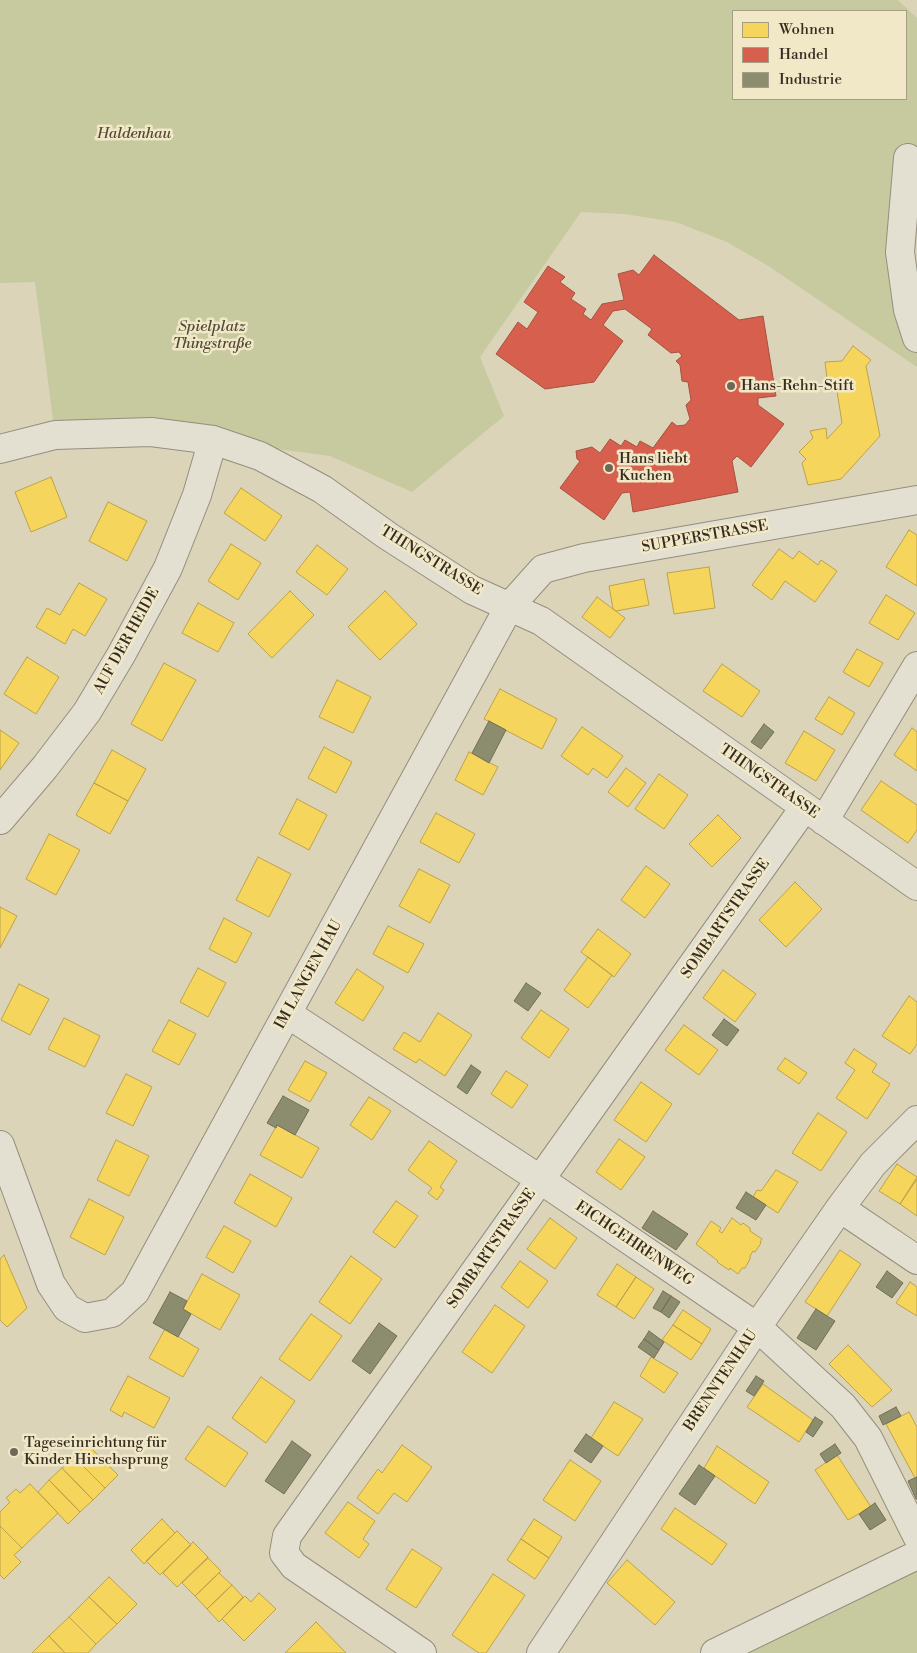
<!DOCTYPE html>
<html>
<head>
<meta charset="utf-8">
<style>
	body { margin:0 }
	#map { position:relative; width:917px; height:1653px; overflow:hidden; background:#dbd4b9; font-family:"Libre Bodoni",serif }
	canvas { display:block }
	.legend { position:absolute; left:732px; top:10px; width:175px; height:90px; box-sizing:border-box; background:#f1e8c8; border:1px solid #a69d85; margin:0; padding:6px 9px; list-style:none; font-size:15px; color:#362c21 }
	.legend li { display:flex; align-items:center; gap:10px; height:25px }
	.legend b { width:25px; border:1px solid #a69d85 }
</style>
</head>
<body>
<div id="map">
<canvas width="917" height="1653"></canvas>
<ul class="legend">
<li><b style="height:14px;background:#f6d55c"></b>Wohnen</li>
<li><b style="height:14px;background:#d6604d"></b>Handel</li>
<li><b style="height:14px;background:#8c8c6e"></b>Industrie</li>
</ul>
</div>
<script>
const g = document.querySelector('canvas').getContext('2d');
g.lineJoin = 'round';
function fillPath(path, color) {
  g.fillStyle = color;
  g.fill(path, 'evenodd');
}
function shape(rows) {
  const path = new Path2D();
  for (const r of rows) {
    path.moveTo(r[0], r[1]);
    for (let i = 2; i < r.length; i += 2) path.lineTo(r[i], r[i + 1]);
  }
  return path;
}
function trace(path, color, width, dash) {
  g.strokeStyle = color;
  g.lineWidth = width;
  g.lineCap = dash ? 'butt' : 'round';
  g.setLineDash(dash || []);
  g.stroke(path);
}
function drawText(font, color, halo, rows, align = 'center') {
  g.font = font + ' "Libre Bodoni",serif';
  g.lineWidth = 5;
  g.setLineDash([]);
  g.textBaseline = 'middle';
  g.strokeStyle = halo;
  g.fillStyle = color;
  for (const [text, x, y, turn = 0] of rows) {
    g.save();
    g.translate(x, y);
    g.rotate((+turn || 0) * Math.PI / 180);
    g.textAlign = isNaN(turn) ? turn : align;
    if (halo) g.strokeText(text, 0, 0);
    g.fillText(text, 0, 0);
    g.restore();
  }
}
fillPath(shape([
	[0,0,898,0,917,18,917,158,908,158,917,338,917,367,770,267,727,242,676,222,624,214,581,212,480,357,504,416,412,492,330,456,151,432,55,435,35,282,0,283],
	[733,11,906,11,906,99,733,99],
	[917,1567,917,1653,740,1653]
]), '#c7c99e');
const homes = shape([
	[853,346,871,360,866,366,880,436,841,479,808,485,802,463,806,459,799,452,813,438,810,431,826,428,827,439,842,423,836,385,828,386,825,362,842,361,853,346],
	[51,477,67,517,31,532,15,492,51,477],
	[241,488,282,516,265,541,224,513,241,488],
	[108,502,147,521,127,561,89,541,108,502],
	[909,530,917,535,917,586,886,567,909,530],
	[231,544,261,563,238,600,208,581,231,544],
	[317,545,348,569,327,595,296,572,317,545],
	[779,549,793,559,799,551,818,565,821,560,837,571,815,602,785,581,772,600,752,585,779,549],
	[709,567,715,608,674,614,667,573,709,567],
	[644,579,649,605,616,611,613,609,609,586,644,579],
	[79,583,107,599,85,636,73,629,65,644,36,627,47,608,60,615,79,583],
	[290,591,314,615,272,658,248,634,290,591],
	[385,591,417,624,380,660,348,627,385,591],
	[886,595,915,613,898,640,869,623,886,595],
	[597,597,625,618,610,638,582,617,597,597],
	[198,603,234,623,218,652,182,633,198,603],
	[857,649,883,663,869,687,843,672,857,649],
	[27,657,59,677,36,714,4,694,27,657],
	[164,663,196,680,162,741,131,724,164,663],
	[722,664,760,691,742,717,703,691,722,664],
	[337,680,371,697,353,733,319,717,337,680],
	[500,689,557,719,542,749,484,719,500,689],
	[829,697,855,713,842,735,815,719,829,697],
	[582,727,623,756,607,778,593,768,588,775,561,756,582,727],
	[912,728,917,732,917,771,894,755,912,728],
	[0,730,19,743,0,770,0,730],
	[804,731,835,750,816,781,785,763,804,731],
	[324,747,352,762,336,793,308,778,324,747],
	[112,750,146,769,128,801,94,783,112,750],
	[469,752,498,767,483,795,455,780,469,752],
	[626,768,646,783,628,807,608,792,626,768],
	[659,774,688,795,664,829,635,809,659,774],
	[881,781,917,805,917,830,908,843,861,810,881,781],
	[94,783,128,801,110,834,76,815,94,783],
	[297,799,327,815,309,850,279,834,297,799],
	[436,813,475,834,459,863,420,842,436,813],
	[718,815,741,838,712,867,689,844,718,815],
	[49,834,80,850,56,895,26,879,49,834],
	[258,857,291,874,269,917,236,900,258,857],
	[646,866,670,884,645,918,621,900,646,866],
	[419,869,450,885,430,923,399,906,419,869],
	[795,882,822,909,786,947,759,920,795,882],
	[0,907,17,916,0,948,0,907],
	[224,918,252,933,236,963,209,949,224,918],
	[388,926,424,944,408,973,373,954,388,926],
	[598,929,631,954,614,977,581,952,598,929],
	[588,957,612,975,588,1008,564,990,588,957],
	[198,968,226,983,208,1017,180,1002,198,968],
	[357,969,384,987,363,1021,335,1003,357,969],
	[723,970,756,994,735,1022,703,998,723,970],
	[19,984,49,999,30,1035,1,1020,19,984],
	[909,996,917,1002,917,1044,910,1054,882,1036,909,996],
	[541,1010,569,1029,549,1058,521,1038,541,1010],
	[438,1013,472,1035,445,1076,419,1059,416,1063,393,1049,404,1032,420,1042,438,1013],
	[64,1018,100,1036,85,1067,48,1049,64,1018],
	[169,1020,196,1034,179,1065,152,1051,169,1020],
	[684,1025,718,1050,699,1075,665,1050,684,1025],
	[854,1049,877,1064,872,1072,890,1084,867,1119,836,1098,855,1070,845,1063,854,1049],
	[785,1058,807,1073,799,1084,777,1069,785,1058],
	[305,1061,327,1073,310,1102,288,1090,305,1061],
	[506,1071,528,1085,512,1108,491,1094,506,1071],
	[126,1074,152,1087,133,1126,106,1113,126,1074],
	[641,1082,672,1104,646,1142,614,1120,641,1082],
	[369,1097,391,1111,372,1140,350,1125,369,1097],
	[818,1113,847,1132,821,1171,792,1153,818,1113],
	[277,1125,319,1148,302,1178,260,1155,277,1125],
	[619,1139,645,1157,621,1190,596,1172,619,1139],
	[116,1140,149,1156,129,1196,97,1180,116,1140],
	[429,1141,457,1161,440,1187,444,1190,437,1200,428,1193,432,1188,408,1170,429,1141],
	[897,1164,917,1177,900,1204,879,1191,897,1164],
	[776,1170,798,1182,778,1213,753,1197,757,1190,761,1191,776,1170],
	[250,1174,292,1198,276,1227,234,1203,250,1174],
	[917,1179,917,1216,900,1204,917,1179],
	[89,1199,124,1217,105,1255,70,1237,89,1199],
	[396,1201,418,1216,395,1248,373,1232,396,1201],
	[550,1218,577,1238,555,1269,527,1249,550,1218],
	[732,1218,741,1225,743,1223,750,1228,750,1231,762,1239,760,1242,761,1243,755,1252,753,1251,750,1256,750,1259,745,1268,742,1268,738,1274,730,1268,729,1270,717,1262,718,1261,696,1244,711,1221,721,1228,719,1231,722,1233,732,1218],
	[224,1226,251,1241,233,1273,206,1257,224,1226],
	[840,1250,861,1264,827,1316,805,1302,840,1250],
	[4,1255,27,1308,7,1327,0,1320,0,1259,4,1255],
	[351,1256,382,1279,350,1324,319,1302,351,1256],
	[520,1261,548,1281,528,1308,501,1287,520,1261],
	[617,1264,636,1277,616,1307,597,1295,617,1264],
	[202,1274,240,1295,220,1330,183,1309,202,1274],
	[636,1277,654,1289,634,1319,616,1307,636,1277],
	[910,1282,917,1287,917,1316,896,1303,910,1282],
	[495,1305,525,1326,492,1373,462,1352,495,1305],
	[683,1310,711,1329,702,1344,673,1325,683,1310],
	[311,1314,342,1336,310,1381,279,1359,311,1314],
	[673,1325,702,1344,691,1360,662,1340,673,1325],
	[165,1329,199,1349,183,1377,149,1358,165,1329],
	[848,1345,892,1390,872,1407,829,1364,848,1345],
	[651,1357,678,1373,664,1393,640,1376,651,1357],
	[128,1376,170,1398,154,1428,124,1412,122,1417,110,1410,128,1376],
	[261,1377,295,1401,266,1443,232,1418,261,1377],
	[763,1384,813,1420,799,1442,747,1407,763,1384],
	[614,1402,643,1419,618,1456,591,1438,614,1402],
	[909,1412,917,1427,917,1477,915,1478,886,1424,909,1412],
	[208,1426,248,1453,225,1487,185,1459,208,1426],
	[87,1444,118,1475,105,1488,74,1457,87,1444],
	[402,1445,432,1467,407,1502,394,1493,378,1514,357,1498,378,1469,382,1473,402,1445],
	[717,1446,769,1482,755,1504,704,1468,717,1446],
	[837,1455,871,1507,848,1520,815,1470,837,1455],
	[74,1457,105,1488,93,1500,62,1468,74,1457],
	[570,1460,601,1481,575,1521,543,1500,570,1460],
	[62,1468,93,1500,80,1512,49,1480,62,1468],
	[49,1480,80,1512,68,1524,38,1492,49,1480],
	[30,1484,58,1513,22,1548,0,1526,0,1512,10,1502,6,1498,16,1489,20,1493,30,1484],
	[348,1502,375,1521,363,1539,369,1544,359,1558,325,1533,348,1502],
	[675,1508,727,1544,712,1565,661,1529,675,1508],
	[162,1519,175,1533,144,1564,131,1550,162,1519],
	[534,1519,562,1537,549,1558,521,1539,534,1519],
	[0,1527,1,1527,22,1548,14,1555,21,1562,4,1579,0,1575,0,1527],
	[177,1531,191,1545,160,1575,146,1561,177,1531],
	[521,1539,549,1558,535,1579,507,1560,521,1539],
	[193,1542,208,1557,177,1587,163,1573,193,1542],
	[412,1549,442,1568,416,1608,386,1589,412,1549],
	[208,1558,221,1571,195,1596,182,1583,208,1558],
	[627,1560,675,1602,655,1625,607,1583,627,1560],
	[219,1573,232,1585,207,1609,195,1596,219,1573],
	[493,1574,525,1595,486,1653,479,1653,452,1635,493,1574],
	[109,1577,137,1604,117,1624,89,1597,109,1577],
	[232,1585,243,1597,219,1622,207,1609,232,1585],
	[259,1593,276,1609,244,1641,222,1619,245,1596,251,1602,259,1593],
	[89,1597,117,1624,96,1644,69,1617,89,1597],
	[69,1617,96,1644,88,1653,65,1653,49,1636,69,1617],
	[316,1622,346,1653,285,1653,316,1622],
	[49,1636,65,1653,32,1653,49,1636]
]);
fillPath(homes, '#f6d55c');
trace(homes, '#bca24a', 1);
const shops = shape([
	[654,255,739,320,763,316,776,396,758,398,758,405,784,424,751,467,737,456,732,461,738,492,633,512,630,492,622,493,604,520,560,488,580,461,577,459,576,451,592,447,600,453,610,439,621,446,625,440,637,447,640,441,653,448,672,422,677,426,685,425,690,419,686,405,691,400,688,382,682,381,680,365,676,361,682,356,679,352,671,353,648,335,652,329,625,309,613,311,603,325,623,341,594,382,545,389,496,354,518,322,527,329,538,312,524,302,548,266,565,277,560,282,575,293,571,299,586,309,583,314,591,320,602,304,624,300,618,274,633,270,639,275,654,255]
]);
fillPath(shops, '#d6604d');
trace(shops, '#a65040', 1);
const industry = shape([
	[489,721,506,730,489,763,472,753,489,721],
	[764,724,774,732,761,749,751,742,764,724],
	[526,983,541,993,528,1011,514,1001,526,983],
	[724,1019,739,1030,727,1046,712,1035,724,1019],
	[471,1065,481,1072,467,1094,457,1087,471,1065],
	[283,1096,309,1110,295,1135,277,1125,276,1128,267,1123,283,1096],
	[746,1192,766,1205,756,1220,736,1208,746,1192],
	[653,1211,688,1234,676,1250,642,1228,653,1211],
	[887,1271,903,1283,892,1298,876,1287,887,1271],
	[663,1291,671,1296,661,1312,653,1308,663,1291],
	[170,1292,187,1301,183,1309,191,1314,178,1337,153,1323,170,1292],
	[671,1296,680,1302,669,1318,661,1312,671,1296],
	[816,1309,835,1321,816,1350,797,1338,816,1309],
	[379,1323,397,1336,370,1374,352,1361,379,1323],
	[649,1331,664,1342,659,1350,644,1339,649,1331],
	[644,1339,659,1350,654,1358,638,1347,644,1339],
	[756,1376,764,1381,754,1396,746,1391,756,1376],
	[896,1407,901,1416,883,1425,879,1416,896,1407],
	[815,1417,823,1422,813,1437,806,1432,815,1417],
	[586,1434,603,1446,591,1463,574,1451,586,1434],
	[292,1441,311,1455,284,1494,265,1481,292,1441],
	[835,1444,841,1453,826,1463,820,1454,835,1444],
	[699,1465,715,1476,695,1505,679,1494,699,1465],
	[917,1477,917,1499,916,1499,908,1481,917,1477],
	[875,1503,886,1520,870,1530,859,1514,875,1503]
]);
fillPath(industry, '#8c8c6e');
trace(industry, '#726f57', 1);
const minor = shape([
	[908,158,900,252,908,310,917,338],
	[0,449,55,435,151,432,213,440,260,456,322,489,388,536,472,590,541,621,917,886],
	[0,820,45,767,87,712,121,655,168,568,197,495,213,440],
	[824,821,917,666],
	[288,1014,541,1180,757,1327,843,1406,868,1438,917,1536],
	[0,1145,51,1284,67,1308,85,1318,112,1313,135,1292,509,607,543,569,584,558,917,500],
	[840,1208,917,1260],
	[422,1653,294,1566,284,1553,287,1536,804,808],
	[541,1653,757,1327,840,1208,873,1164,917,1120],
	[715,1653,917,1555]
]);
trace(minor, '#948e7e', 30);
trace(minor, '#e3dfd1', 28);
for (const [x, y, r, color] of [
	[731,386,5,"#706756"],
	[609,468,5,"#706756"],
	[14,1452,5,"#706756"]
]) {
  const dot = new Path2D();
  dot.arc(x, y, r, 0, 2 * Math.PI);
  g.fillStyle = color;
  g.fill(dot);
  trace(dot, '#f1e8c8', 2);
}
drawText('italic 15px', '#504a36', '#f1e8c8', [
	["Haldenhau",134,134],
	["Spielplatz",212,327],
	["Thingstraße",212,344]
]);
drawText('15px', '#362c21', '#f1e8c8', [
	["Hans-Rehn-Stift",741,386],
	["Hans liebt",619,459],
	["Kuchen",619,476],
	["Tageseinrichtung für",24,1443],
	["Kinder Hirschsprung",24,1460]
], 'left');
drawText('15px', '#362c21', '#f1e8c8', [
	["SUPPERSTRASSE",705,537,-10],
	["THINGSTRASSE",431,561,32],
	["AUF DER HEIDE",127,641,-61],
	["THINGSTRASSE",769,782,35],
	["SOMBARTSTRASSE",726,919,-55],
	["IM LANGEN HAU",309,975,-61],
	["EICHGEHRENWEG",634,1244,34],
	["SOMBARTSTRASSE",492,1249,-55],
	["BRENNTENHAU",721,1381,-56]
]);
</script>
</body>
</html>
